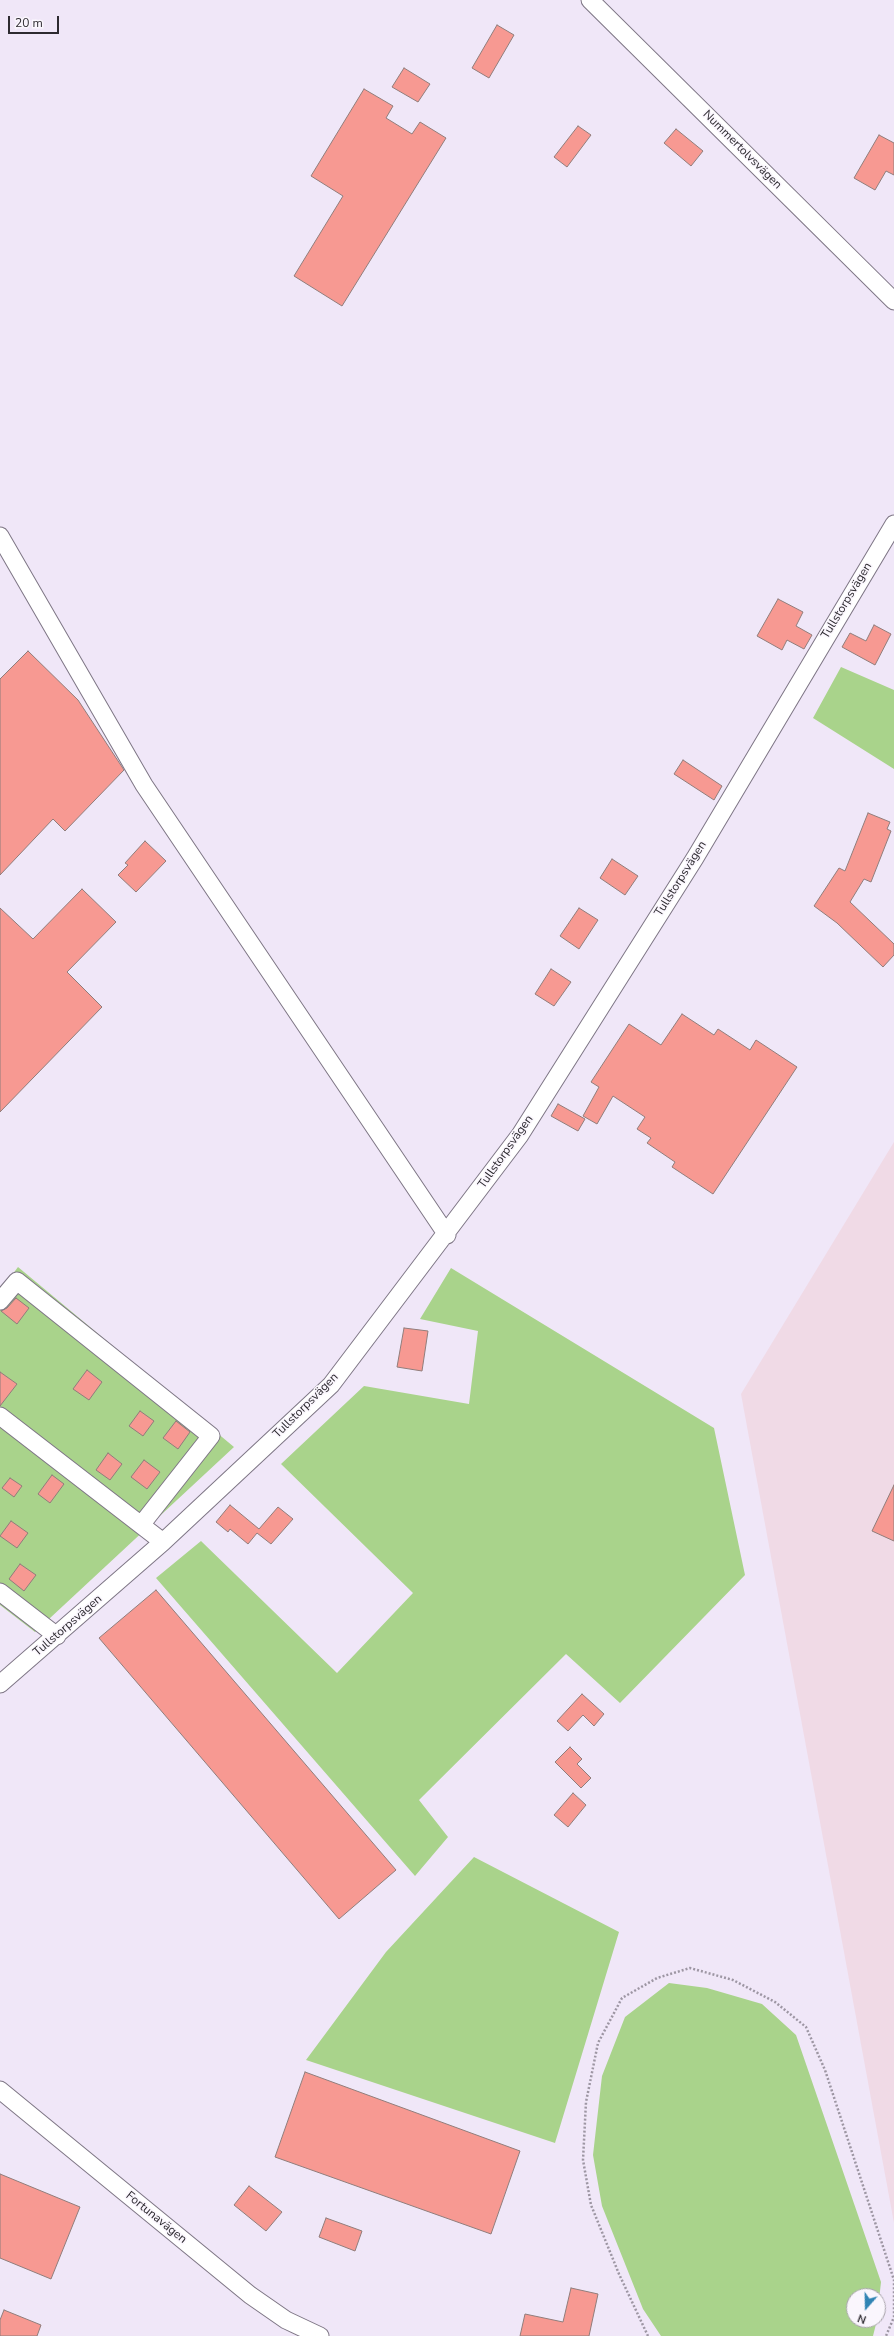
<!DOCTYPE html>
<html>
<head>
<meta charset="utf-8">
<style>
	body { margin:0 }
	#map { position:relative; width:894px; height:2336px; overflow:hidden; background:#f0e7f8; font-family:"Nunito Sans",sans-serif }
	canvas { display:block }
	.north { position:absolute; left:846px; top:2288px; width:40px; height:40px; box-sizing:border-box; background:#faf6fd; border:1px solid #a8a4ab; border-radius:50%; rotate:200deg; font-size:11px; font-weight:700; line-height:16px; text-align:center; color:#2d2a30 }
	.north::after { content:''; display:block; margin:auto; width:14px; height:18px; background:#3084b4; clip-path:polygon(50% 0,100% 100%,50% 72%,0 100%) }
	.scale { position:absolute; left:8px; top:16px; width:51px; height:18px; box-sizing:border-box; border:2px solid #2d2a30; border-top:0; padding-left:5px; font-size:12px; line-height:14px; white-space:nowrap; color:#2d2a30; -webkit-text-stroke:3px #faf6fd; paint-order:stroke }
</style>
</head>
<body>
<div id="map">
<canvas width="894" height="2336"></canvas>
<div class="north">N</div>
<div class="scale">20 m</div>
</div>
<script>
const g = document.querySelector('canvas').getContext('2d');
g.lineJoin = 'round';
function fillPath(path, color) {
  g.fillStyle = color;
  g.fill(path, 'evenodd');
}
function shape(rows) {
  const path = new Path2D();
  for (const r of rows) {
    path.moveTo(r[0], r[1]);
    for (let i = 2; i < r.length; i += 2) path.lineTo(r[i], r[i + 1]);
  }
  return path;
}
function trace(path, color, width, dash) {
  g.strokeStyle = color;
  g.lineWidth = width;
  g.lineCap = dash ? 'butt' : 'round';
  g.setLineDash(dash || []);
  g.stroke(path);
}
function drawText(font, color, halo, rows, align = 'center') {
  g.font = font + ' "Nunito Sans",sans-serif';
  g.lineWidth = 3;
  g.setLineDash([]);
  g.textBaseline = 'middle';
  g.strokeStyle = halo;
  g.fillStyle = color;
  for (const [text, x, y, turn = 0] of rows) {
    g.save();
    g.translate(x, y);
    g.rotate((+turn || 0) * Math.PI / 180);
    g.textAlign = isNaN(turn) ? turn : align;
    if (halo) g.strokeText(text, 0, 0);
    g.fillText(text, 0, 0);
    g.restore();
  }
}
fillPath(shape([
	[894,1142,894,2223,741,1394]
]), '#f0dae6');
fillPath(shape([
	[841,667,894,690,894,769,813,718],
	[18,1267,234,1447,35,1632,0,1605,0,1291],
	[451,1268,714,1428,745,1575,620,1703,566,1654,419,1800,448,1837,415,1876,156,1578,201,1541,337,1673,413,1593,281,1464,364,1386,469,1404,478,1331,420,1319],
	[474,1857,619,1932,555,2143,306,2060,386,1952],
	[669,1983,707,1988,762,2004,796,2035,881,2282,878,2309,878,2296,854,2296,854,2320,877,2320,873,2336,661,2336,643,2309,602,2206,593,2155,602,2076,625,2017]
]), '#a9d38b');
const building = shape([
	[497,25,514,35,489,78,472,68,497,25],
	[404,68,430,84,418,102,392,87,404,68],
	[364,89,393,106,386,118,412,134,420,122,446,138,342,306,294,276,343,196,311,176,364,89],
	[578,126,591,135,567,167,554,157,578,126],
	[676,129,703,151,691,166,664,143,676,129],
	[879,135,894,143,894,175,886,171,875,190,854,178,879,135],
	[778,599,803,612,796,626,812,635,804,649,787,640,782,650,757,636,778,599],
	[874,625,891,634,875,665,842,647,850,633,866,641,874,625],
	[28,651,78,700,124,770,65,831,53,819,0,875,0,679,28,651],
	[683,760,722,786,714,800,674,774,683,760],
	[868,813,890,822,887,829,891,831,871,882,864,879,850,902,894,944,894,955,883,967,837,923,814,906,839,868,845,871,868,813],
	[145,841,166,861,136,892,118,875,128,865,125,863,145,841],
	[612,859,638,876,625,895,600,878,612,859],
	[82,889,116,922,67,972,102,1007,0,1112,0,908,33,939,82,889],
	[579,908,598,920,579,949,560,936,579,908],
	[551,969,571,982,554,1006,535,994,551,969],
	[682,1014,714,1035,718,1029,750,1050,756,1040,797,1067,713,1194,672,1167,675,1162,647,1143,651,1138,637,1129,645,1117,613,1096,597,1124,583,1116,599,1087,591,1082,629,1024,661,1045,682,1014],
	[558,1104,585,1119,578,1131,551,1116,558,1104],
	[16,1298,29,1308,17,1324,1,1311,7,1308,16,1298],
	[404,1328,428,1331,422,1371,397,1367,404,1328],
	[87,1370,102,1382,89,1400,73,1389,87,1370],
	[0,1372,17,1384,0,1406,0,1372],
	[140,1411,154,1421,143,1436,129,1426,140,1411],
	[176,1421,190,1432,178,1449,163,1438,176,1421],
	[108,1453,122,1464,110,1480,96,1470,108,1453],
	[144,1460,160,1472,147,1489,131,1477,144,1460],
	[52,1475,64,1484,50,1503,38,1494,52,1475],
	[10,1478,22,1486,14,1497,2,1488,10,1478],
	[894,1485,894,1541,872,1531,894,1485],
	[230,1505,259,1529,278,1507,293,1519,271,1544,257,1533,248,1544,230,1529,228,1532,216,1522,230,1505],
	[11,1521,28,1533,17,1548,0,1536,11,1521],
	[20,1564,36,1575,24,1591,9,1579,20,1564],
	[156,1590,396,1870,339,1919,99,1638,156,1590],
	[582,1694,604,1714,594,1726,583,1715,568,1731,557,1721,582,1694],
	[570,1747,582,1759,577,1764,591,1778,581,1788,555,1762,570,1747],
	[573,1793,586,1805,568,1827,554,1815,573,1793],
	[305,2072,520,2151,491,2234,275,2157,305,2072],
	[0,2174,80,2207,51,2279,0,2258,0,2174],
	[249,2186,282,2212,266,2231,234,2205,249,2186],
	[326,2218,362,2231,355,2251,319,2237,326,2218],
	[571,2288,598,2294,589,2336,520,2336,525,2314,563,2322,571,2288],
	[4,2310,41,2325,37,2336,0,2336,0,2320,4,2310]
]);
fillPath(building, '#f79992');
trace(building, '#907d7b', 1);
const minor = shape([
	[590,0,894,301],
	[0,536,144,785,447,1235],
	[0,1301,17,1281,211,1436,141,1525],
	[0,1416,163,1542],
	[0,1592,57,1636],
	[0,1684,163,1542,331,1385,520,1135,695,858,894,524],
	[0,2090,250,2295,286,2320,320,2336]
]);
trace(minor, '#7e7685', 19);
trace(shape([
	[648,2336,619,2274,591,2205,583,2160,586,2102,598,2043,622,1998,657,1978,690,1968,733,1980,775,2002,806,2027,825,2070,894,2280,894,2317,886,2336]
]), '#9d96a3', 2.5, [2, 2]);
trace(minor, '#fff', 17);
drawText('12px', '#2d2a30', '#faf6fd', [
	["Nummertolvsvägen",742,150,45],
	["Tullstorpsvägen",847,601,-59],
	["Tullstorpsvägen",681,879,-58],
	["Tullstorpsvägen",506,1152,-55],
	["Tullstorpsvägen",306,1406,-45],
	["Tullstorpsvägen",68,1626,-41],
	["Fortunavägen",156,2218,39]
]);
</script>
</body>
</html>
